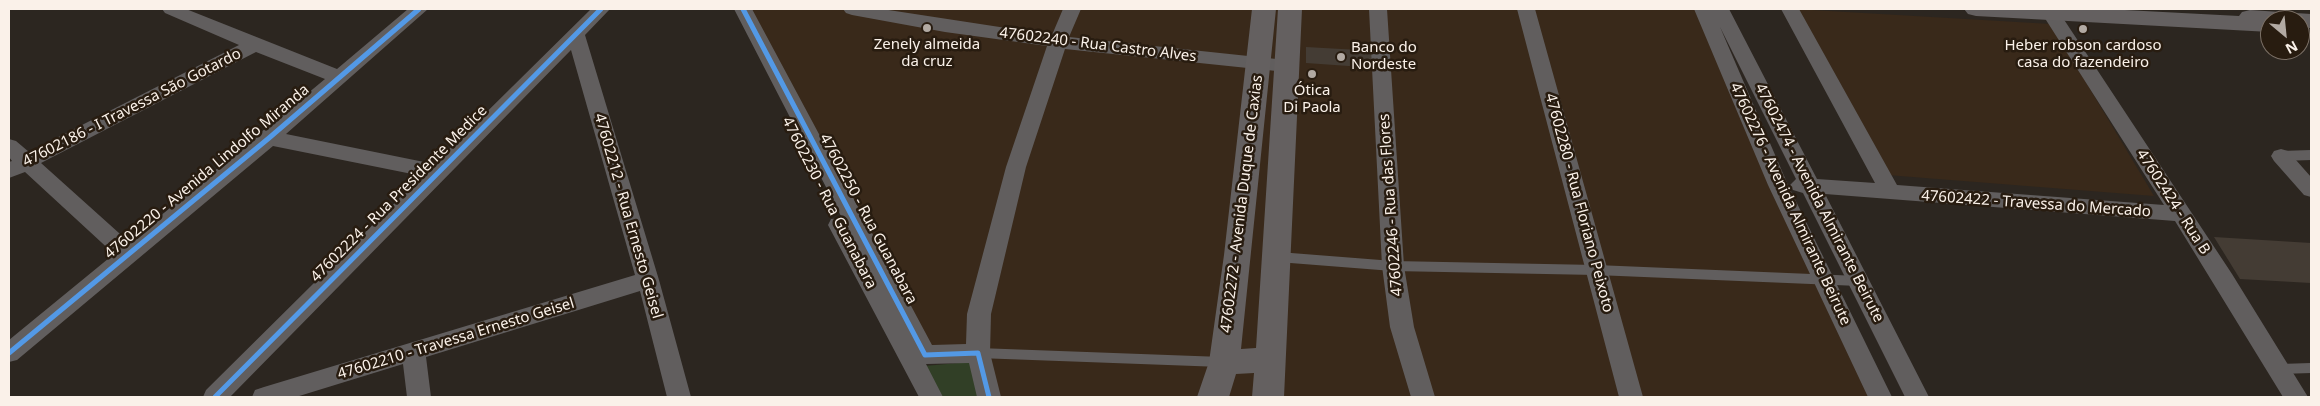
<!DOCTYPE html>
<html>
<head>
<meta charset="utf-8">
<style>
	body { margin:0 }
	#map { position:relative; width:2320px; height:406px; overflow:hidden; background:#2c2620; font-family:"Noto Sans",sans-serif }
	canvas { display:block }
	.frame { position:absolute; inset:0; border:10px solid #faf1e9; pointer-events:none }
	.north { position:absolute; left:2260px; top:10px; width:50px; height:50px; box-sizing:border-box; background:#281c10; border:1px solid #7c7167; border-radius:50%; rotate:152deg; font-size:14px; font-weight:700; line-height:20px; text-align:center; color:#faf1e9 }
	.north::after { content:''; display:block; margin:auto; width:18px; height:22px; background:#b2aaa3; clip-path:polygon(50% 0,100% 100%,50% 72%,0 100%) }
</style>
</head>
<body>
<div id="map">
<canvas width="2320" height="406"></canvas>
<div class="frame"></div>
<div class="north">N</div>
</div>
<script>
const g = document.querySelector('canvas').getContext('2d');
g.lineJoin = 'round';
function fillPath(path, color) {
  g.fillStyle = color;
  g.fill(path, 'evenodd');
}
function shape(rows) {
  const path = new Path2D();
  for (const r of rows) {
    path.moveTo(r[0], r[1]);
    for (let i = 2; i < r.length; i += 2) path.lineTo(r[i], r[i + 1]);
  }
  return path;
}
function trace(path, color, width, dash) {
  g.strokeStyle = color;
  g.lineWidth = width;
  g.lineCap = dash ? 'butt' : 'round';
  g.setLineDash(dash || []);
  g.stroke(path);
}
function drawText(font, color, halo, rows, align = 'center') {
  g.font = font + ' "Noto Sans",sans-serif';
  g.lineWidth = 5;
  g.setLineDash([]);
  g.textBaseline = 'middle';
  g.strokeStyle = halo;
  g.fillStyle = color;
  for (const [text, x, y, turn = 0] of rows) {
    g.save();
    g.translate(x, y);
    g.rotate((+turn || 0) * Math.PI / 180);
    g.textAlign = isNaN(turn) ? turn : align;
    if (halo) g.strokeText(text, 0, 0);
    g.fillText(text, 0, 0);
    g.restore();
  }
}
fillPath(shape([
	[742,9,1703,9,1778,185,1880,397,989,397,978,353,925,355],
	[1795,9,2051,24,2154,196,1887,175]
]), '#39291a');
fillPath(shape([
	[970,362,979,397,942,397,924,366]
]), '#313f26');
fillPath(shape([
	[1306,47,1377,51,1377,68,1306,63],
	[2214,237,2311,243,2311,283,2240,279]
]), '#443c34');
trace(shape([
	[2281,156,2311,155],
	[1278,257,1393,266,1596,270,1859,281],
	[978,353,1222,362],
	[2280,369,2311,368]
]), '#615e5e', 10);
fillPath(shape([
	[162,9,186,9,337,69,408,9,428,9,286,134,434,164,591,9,610,9,585,35,659,280,691,397,667,397,640,291,426,357,431,397,407,397,403,364,296,397,252,397,255,390,264,387,635,275,571,50,230,397,203,397,206,390,422,176,273,146,17,360,9,362,9,340,114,254,25,172,9,178,9,162,12,161,9,157,9,139,16,141,29,152,239,45,165,13,162,9],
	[256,52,325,79,129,242,41,163,256,52],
	[734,9,752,9,932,345,966,344,967,314,1006,167,1047,46,945,32,852,15,846,13,843,9,882,9,1052,35,1063,9,1081,9,1069,37,1286,60,1293,62,1296,66,1293,70,1286,72,1065,49,1026,167,991,314,990,353,1001,397,977,397,969,363,926,364,943,397,919,397,828,225,831,219,842,218,734,9],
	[1369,9,1387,9,1404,266,1414,327,1435,397,1411,397,1390,327,1382,266,1369,9],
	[1517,9,1535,9,1643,397,1619,397,1517,9],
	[1694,9,1729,9,1817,179,1875,183,1781,9,1799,9,1897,185,2164,205,2039,9,2057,9,2232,274,2308,397,2283,397,2175,221,1825,194,1929,397,1905,397,1803,193,1793,190,1790,185,1796,179,1720,27,1788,185,1892,397,1868,397,1768,185,1694,9],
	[2281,149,2288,151,2311,177,2311,197,2304,195,2274,161,2271,156,2274,151,2281,149]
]), '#615e5e');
fillPath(shape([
	[1252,9,1276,9,1241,349,1256,348,1278,9,1302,9,1284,397,1252,397,1254,373,1236,374,1229,397,1197,397,1209,362,1224,255,1252,9],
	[1964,9,2106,9,2239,16,2242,12,2250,10,2311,14,2311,28,2300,28,2300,20,2270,20,2270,32,1976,16,1968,14,1964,9]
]), '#646060');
trace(shape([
	[743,9,925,355,978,353,989,397],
	[9,353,269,138,419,9],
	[215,397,601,9]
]), '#5399e6', 5);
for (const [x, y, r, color] of [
	[927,28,5,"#b2aaa3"],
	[2083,29,5,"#b2aaa3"],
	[1341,57,5,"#b2aaa3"],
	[1312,74,5,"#b2aaa3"]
]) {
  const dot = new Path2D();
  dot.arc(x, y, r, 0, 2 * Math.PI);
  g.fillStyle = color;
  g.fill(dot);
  trace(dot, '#281c10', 2);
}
drawText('15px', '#faf1e9', '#281c10', [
	["Zenely almeida",927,45],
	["da cruz",927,62],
	["Heber robson cardoso",2083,46],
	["casa do fazendeiro",2083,63],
	["Banco do",1351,48,"left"],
	["Nordeste",1351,65,"left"],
	["Ótica",1312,91],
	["Di Paola",1312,108]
]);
drawText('15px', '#faf1e9', '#281c10', [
	["47602240 - Rua Castro Alves",1098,45,7],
	["47602186 - I Travessa São Gotardo",132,108,-27],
	["47602220 - Avenida Lindolfo Miranda",207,172,-40],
	["47602224 - Rua Presidente Medice",399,194,-45],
	["47602424 - Rua B",2173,202,57],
	["47602230 - Rua Guanabara",829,203,63],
	["47602280 - Rua Floriano Peixoto",1579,203,75],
	["47602474 - Avenida Almirante Beirute",1819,203,63],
	["47602272 - Avenida Duque de Caxias",1242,204,-83],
	["47602276 - Avenida Almirante Beirute",1790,204,65],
	["47602422 - Travessa do Mercado",2036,204,4],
	["47602246 - Rua das Flores",1391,205,-94],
	["47602212 - Rua Ernesto Geisel",628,216,74],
	["47602250 - Rua Guanabara",868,219,62],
	["47602210 - Travessa Ernesto Geisel",456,339,-17]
]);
</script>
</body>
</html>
